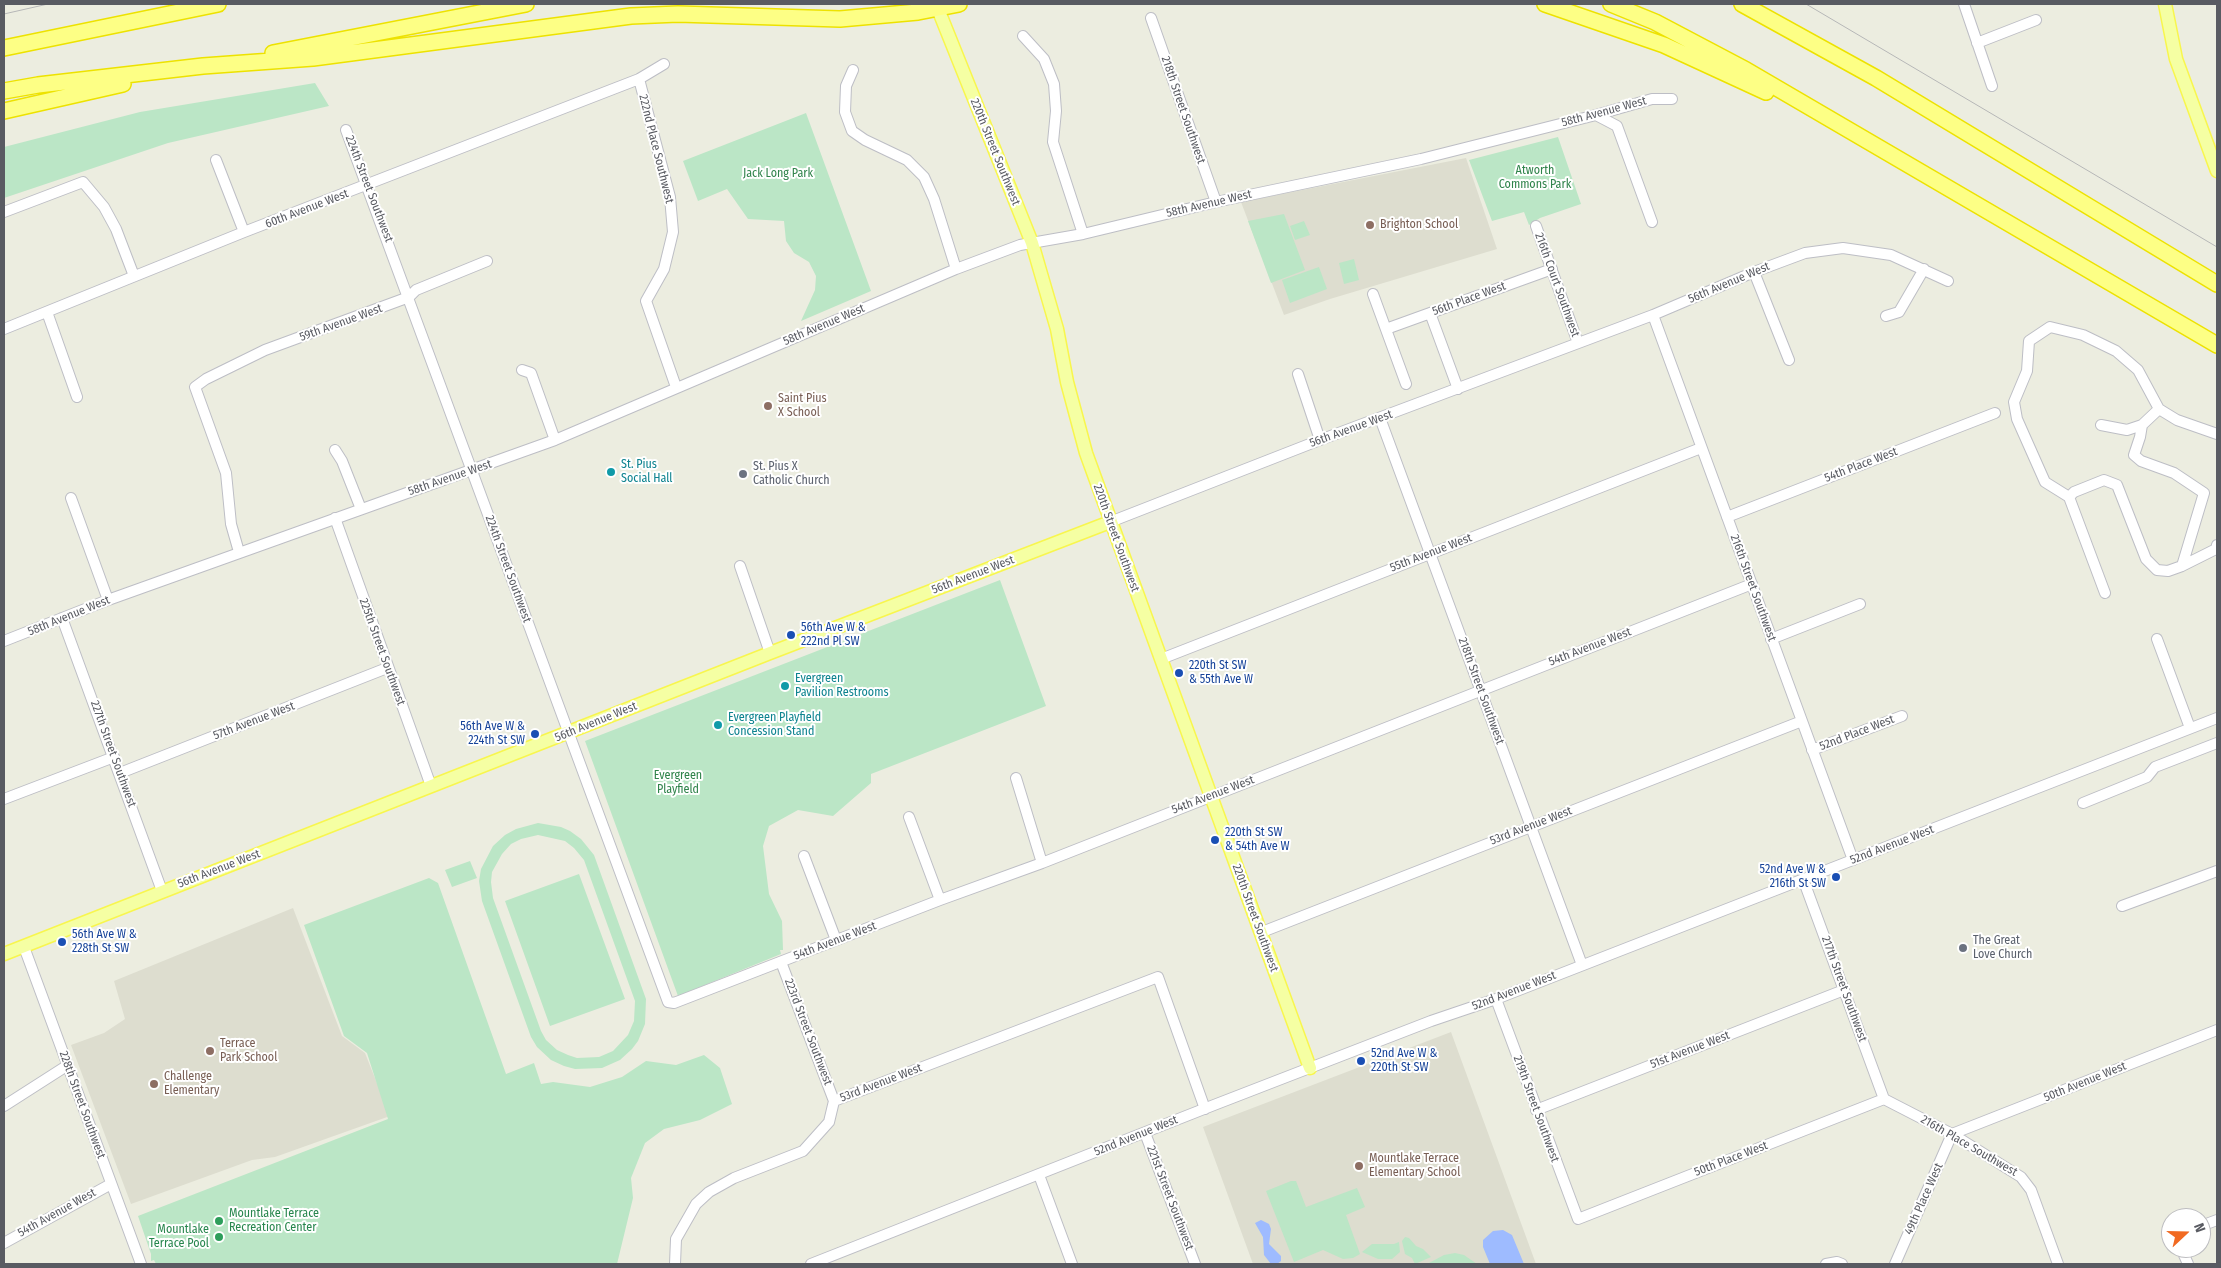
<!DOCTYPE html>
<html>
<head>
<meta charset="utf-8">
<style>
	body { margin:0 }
	#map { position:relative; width:2221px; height:1268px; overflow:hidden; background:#ecede0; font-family:"Fira Sans Condensed",sans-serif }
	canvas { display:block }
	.frame { position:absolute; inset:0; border:5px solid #595b62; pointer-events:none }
	.north { position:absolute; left:2161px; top:1208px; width:50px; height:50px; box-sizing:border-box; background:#fff; border:1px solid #bdbdc0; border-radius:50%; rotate:69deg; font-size:14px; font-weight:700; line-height:20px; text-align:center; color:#595b62 }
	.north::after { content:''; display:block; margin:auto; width:18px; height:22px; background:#f16a22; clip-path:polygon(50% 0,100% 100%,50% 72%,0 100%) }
</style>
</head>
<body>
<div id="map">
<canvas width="2221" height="1268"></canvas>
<div class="frame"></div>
<div class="north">N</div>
</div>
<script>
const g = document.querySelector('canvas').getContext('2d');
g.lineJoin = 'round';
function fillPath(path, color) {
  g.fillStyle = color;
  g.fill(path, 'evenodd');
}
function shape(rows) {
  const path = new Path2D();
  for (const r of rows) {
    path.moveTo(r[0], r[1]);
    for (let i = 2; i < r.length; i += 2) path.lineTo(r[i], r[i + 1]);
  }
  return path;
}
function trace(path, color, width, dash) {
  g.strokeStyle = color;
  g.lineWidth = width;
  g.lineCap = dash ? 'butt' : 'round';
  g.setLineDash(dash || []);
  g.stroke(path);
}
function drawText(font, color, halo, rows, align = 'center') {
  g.font = font + ' "Fira Sans Condensed",sans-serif';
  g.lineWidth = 4;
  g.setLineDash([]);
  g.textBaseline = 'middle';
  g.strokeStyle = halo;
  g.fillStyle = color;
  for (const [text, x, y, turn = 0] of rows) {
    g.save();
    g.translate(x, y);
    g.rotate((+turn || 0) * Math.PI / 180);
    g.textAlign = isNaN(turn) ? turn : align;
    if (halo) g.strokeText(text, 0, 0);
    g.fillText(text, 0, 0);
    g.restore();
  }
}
fillPath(shape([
	[1466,158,1497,249,1330,299,1284,315,1241,202],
	[293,908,342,1036,365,1053,390,1116,275,1157,252,1160,131,1204,71,1045,104,1033,125,1019,114,981],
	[1451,1032,1536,1264,1253,1264,1203,1127]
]), '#ddddcf');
fillPath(shape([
	[315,83,329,106,168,143,4,198,4,147,140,112],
	[806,113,871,291,801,321,815,290,816,276,809,262,794,253,786,241,784,221,748,219,727,189,698,201,683,161],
	[1558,137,1581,204,1540,218,1529,225,1524,212,1492,221,1469,160],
	[1284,214,1305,270,1271,283,1248,221],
	[1304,221,1310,235,1295,240,1290,226],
	[1354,259,1359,280,1344,284,1339,263],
	[1319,267,1327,289,1290,303,1282,280],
	[1000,580,1046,706,871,774,871,783,833,816,798,810,769,826,763,846,769,894,782,921,783,950,780,950,781,954,678,996,585,741],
	[538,823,561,827,570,831,581,839,594,855,646,999,645,1024,638,1041,632,1049,620,1060,602,1068,575,1069,564,1066,551,1060,537,1047,531,1037,482,901,479,881,481,869,493,846,505,835,516,829],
	[538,835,565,841,574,848,584,860,635,1001,634,1021,628,1035,613,1051,599,1057,577,1058,568,1055,557,1050,546,1040,541,1031,493,898,491,882,492,872,502,854,511,844,521,839],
	[470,861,477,878,452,887,445,870],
	[579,874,625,999,550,1026,505,901],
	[429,878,438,883,506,1074,534,1063,541,1084,553,1082,590,1087,622,1077,646,1061,676,1065,704,1055,720,1068,732,1104,700,1120,664,1129,645,1143,631,1178,633,1198,617,1264,156,1264,154,1260,151,1261,151,1254,138,1216,388,1119,367,1053,344,1036,304,925],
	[1291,1181,1296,1181,1306,1207,1357,1188,1365,1207,1346,1215,1360,1254,1353,1258,1343,1259,1323,1250,1294,1262,1266,1191],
	[1405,1237,1409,1238,1416,1246,1423,1249,1431,1257,1415,1264,1412,1258,1405,1254,1402,1241],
	[1399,1242,1400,1252,1392,1259,1378,1259,1362,1252,1372,1244,1394,1244],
	[1455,1253,1464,1255,1477,1264,1427,1264,1444,1255]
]), '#bbe6c6');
fillPath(shape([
	[1261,1220,1269,1224,1271,1229,1269,1244,1281,1256,1281,1261,1277,1264,1271,1264,1264,1255,1263,1237,1255,1223],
	[1503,1230,1512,1235,1524,1264,1490,1264,1483,1247,1483,1240,1493,1231]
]), '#9ebbff');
const minor = shape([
	[1964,4,1992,86],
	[1151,18,1216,202],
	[1023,36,1044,59,1054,84,1056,111,1053,142,1083,234],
	[1977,43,2036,20],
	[853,70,846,86,845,112,852,131,865,140,907,160,924,177,934,199,956,269],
	[639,79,670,197,673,232,664,269,646,301,676,387],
	[1596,115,1617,126,1652,222],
	[346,130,668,1002,674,1003,940,900,1042,863,1752,584],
	[216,160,244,232],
	[4,212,83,182,104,207,116,229,134,276],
	[1536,226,1578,343],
	[1754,272,1789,360],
	[1373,294,1406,384],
	[47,312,77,397],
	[1430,313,1458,389],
	[1653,315,1853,860],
	[1886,316,1899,312,1924,269],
	[4,329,244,232,639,79,664,64],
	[1386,329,1552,269],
	[522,370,531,373,555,440],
	[1298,374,1320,440],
	[2159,409,2142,425,2140,437,2134,455,2141,461,2174,473,2204,493,2182,566],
	[1380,418,1582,965],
	[2101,425,2127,430,2142,425],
	[335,450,342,461,361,509],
	[2069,497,2045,482,2017,419,2014,402,2027,371,2029,341,2050,327,2083,335,2116,351,2138,370,2159,409,2177,420,2217,434],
	[71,498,108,600],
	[1727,517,1995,413],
	[335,518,431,786],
	[1110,522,1320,440,1653,315,1754,272,1805,253,1843,248,1891,255,1948,281],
	[239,552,231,524,226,473,195,387,206,379,265,350,409,297,416,290,487,261],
	[740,566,770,653],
	[2105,593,2069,497,2074,492,2104,480,2117,485,2146,559,2157,570,2168,571,2182,566,2216,549,2217,545],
	[62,618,162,891],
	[1771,639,1860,604],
	[2157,639,2190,728],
	[4,641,108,600,555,440,956,269,1020,245,1083,234,1216,202,1421,159,1596,115,1652,99,1672,99],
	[1161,659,1701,448],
	[1812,750,1902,716],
	[120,773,387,668],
	[1016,778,1042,863],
	[4,799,114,757],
	[2083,803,2147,777,2155,767,2217,743],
	[909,817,940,900],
	[804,856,836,940],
	[1803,879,1884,1099],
	[2122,906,2217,871],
	[1262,932,1802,721],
	[24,947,141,1264],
	[781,962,834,1101],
	[1496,999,1578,1219,1884,1099],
	[1884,1099,1952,1134,2021,1177,2031,1190,2058,1264],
	[4,1106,68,1065],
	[1536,1110,1844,990],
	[1145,1133,1195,1264],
	[1039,1175,1072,1264],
	[2201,1226,2217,1220],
	[4,1243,111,1184],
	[2181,1248,2188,1264],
	[675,1264,676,1239,696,1204,709,1192,734,1178,803,1151,829,1122,834,1101,1158,977,1205,1109],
	[811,1264,1214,1105,1431,1021,1496,999,2217,718],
	[1826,1264,1837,1262,1842,1264],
	[1895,1264,1952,1134,2217,1030]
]);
const major = shape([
	[936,4,1032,243,1057,329,1067,382,1086,453,1310,1068],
	[2165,4,2176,59,2217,171],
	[4,954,770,653,1110,522]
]);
const highway = shape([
	[1545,4,1664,45,1766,92],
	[1611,4,1655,22,1746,70,2217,345],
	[1742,4,1876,78,2217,284],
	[4,48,218,4],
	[273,53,526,4],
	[4,91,38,85,203,66,313,58,631,16,678,14,840,19,918,12,959,4],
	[4,111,123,84]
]);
trace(minor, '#bdbec5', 12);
trace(major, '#f8f64e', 15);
trace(highway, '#ede200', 18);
trace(minor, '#fff', 10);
trace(major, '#f5ffa3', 12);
trace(highway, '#fdff85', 15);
trace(shape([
	[1806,4,2217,247],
	[4,14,48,4]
]), '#b6b7b7', 1);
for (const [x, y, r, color] of [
	[1370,225,5,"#8d6e63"],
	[768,406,5,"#8d6e63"],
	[611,472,5,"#0f9aa8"],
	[743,474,5,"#6b7280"],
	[791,635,5,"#1a4fb4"],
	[1179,673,5,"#1a4fb4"],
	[785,686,5,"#0f9aa8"],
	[718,725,5,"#0f9aa8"],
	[535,734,5,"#1a4fb4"],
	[1215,840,5,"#1a4fb4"],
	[1836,877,5,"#1a4fb4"],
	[62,942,5,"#1a4fb4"],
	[1963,948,5,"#6b7280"],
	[210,1051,5,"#8d6e63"],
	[1361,1061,5,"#1a4fb4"],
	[154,1084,5,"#8d6e63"],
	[1359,1166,5,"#8d6e63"],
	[219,1221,5,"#2e9e5b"],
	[219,1237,5,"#2e9e5b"]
]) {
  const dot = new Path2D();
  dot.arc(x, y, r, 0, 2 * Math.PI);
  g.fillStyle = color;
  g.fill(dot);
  trace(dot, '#fff', 2);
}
drawText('12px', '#595b62', '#fff', [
	["218th Street Southwest",1183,110,71],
	["58th Avenue West",1604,112,-15],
	["222nd Place Southwest",656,149,76],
	["220th Street Southwest",995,152,68],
	["224th Street Southwest",369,189,69],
	["58th Avenue West",1209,204,-13],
	["60th Avenue West",307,209,-21],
	["56th Avenue West",1729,283,-23],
	["216th Court Southwest",1557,285,70],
	["56th Place West",1469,299,-20],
	["59th Avenue West",341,323,-20],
	["58th Avenue West",824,325,-23],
	["56th Avenue West",1351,429,-20],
	["54th Place West",1861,465,-21],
	["58th Avenue West",450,478,-19],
	["220th Street Southwest",1116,538,70],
	["55th Avenue West",1431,553,-21],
	["224th Street Southwest",508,569,70],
	["56th Avenue West",973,575,-21],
	["216th Street Southwest",1753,588,70],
	["58th Avenue West",69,616,-22],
	["54th Avenue West",1590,647,-21],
	["225th Street Southwest",382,652,70],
	["218th Street Southwest",1481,691,70],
	["57th Avenue West",254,721,-21],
	["56th Avenue West",596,722,-22],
	["52nd Place West",1857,733,-21],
	["227th Street Southwest",113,754,70],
	["54th Avenue West",1213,795,-21],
	["53rd Avenue West",1531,826,-21],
	["52nd Avenue West",1892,845,-21],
	["56th Avenue West",219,869,-21],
	["220th Street Southwest",1255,918,70],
	["54th Avenue West",835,941,-21],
	["217th Street Southwest",1844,989,70],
	["52nd Avenue West",1514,991,-21],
	["223rd Street Southwest",808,1032,69],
	["51st Avenue West",1690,1050,-21],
	["50th Avenue West",2085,1082,-22],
	["53rd Avenue West",881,1083,-21],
	["228th Street Southwest",82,1105,70],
	["219th Street Southwest",1536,1109,70],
	["52nd Avenue West",1136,1136,-22],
	["216th Place Southwest",1969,1146,30],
	["50th Place West",1731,1159,-21],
	["221st Street Southwest",1170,1198,69],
	["49th Place West",1924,1199,-66],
	["54th Avenue West",57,1213,-29]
]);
drawText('12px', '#2f834a', '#fff', [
	["Atworth",1535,171],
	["Commons Park",1535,185],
	["Jack Long Park",778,174],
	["Evergreen",678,776],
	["Playfield",678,790]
]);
drawText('12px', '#785e54', '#fff', [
	["Brighton School",1380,225],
	["Saint Pius",778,399],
	["X School",778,413],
	["Terrace",220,1044],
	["Park School",220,1058],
	["Challenge",164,1077],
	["Elementary",164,1091],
	["Mountlake Terrace",1369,1159],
	["Elementary School",1369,1173]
], 'left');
drawText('12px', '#0d838f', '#fff', [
	["St. Pius",621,465],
	["Social Hall",621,479],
	["Evergreen",795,679],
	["Pavilion Restrooms",795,693],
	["Evergreen Playfield",728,718],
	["Concession Stand",728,732]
], 'left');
drawText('12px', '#5b616d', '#fff', [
	["St. Pius X",753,467],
	["Catholic Church",753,481],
	["The Great",1973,941],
	["Love Church",1973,955]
], 'left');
drawText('12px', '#164399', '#fff', [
	["56th Ave W &",801,628],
	["222nd Pl SW",801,642],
	["220th St SW",1189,666],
	["& 55th Ave W",1189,680],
	["56th Ave W &",525,727,"right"],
	["224th St SW",525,741,"right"],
	["220th St SW",1225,833],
	["& 54th Ave W",1225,847],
	["52nd Ave W &",1826,870,"right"],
	["216th St SW",1826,884,"right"],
	["56th Ave W &",72,935],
	["228th St SW",72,949],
	["52nd Ave W &",1371,1054],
	["220th St SW",1371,1068]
], 'left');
drawText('12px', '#27864d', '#fff', [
	["Mountlake Terrace",229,1214],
	["Recreation Center",229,1228],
	["Mountlake",209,1230,"right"],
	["Terrace Pool",209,1244,"right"]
], 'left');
</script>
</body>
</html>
